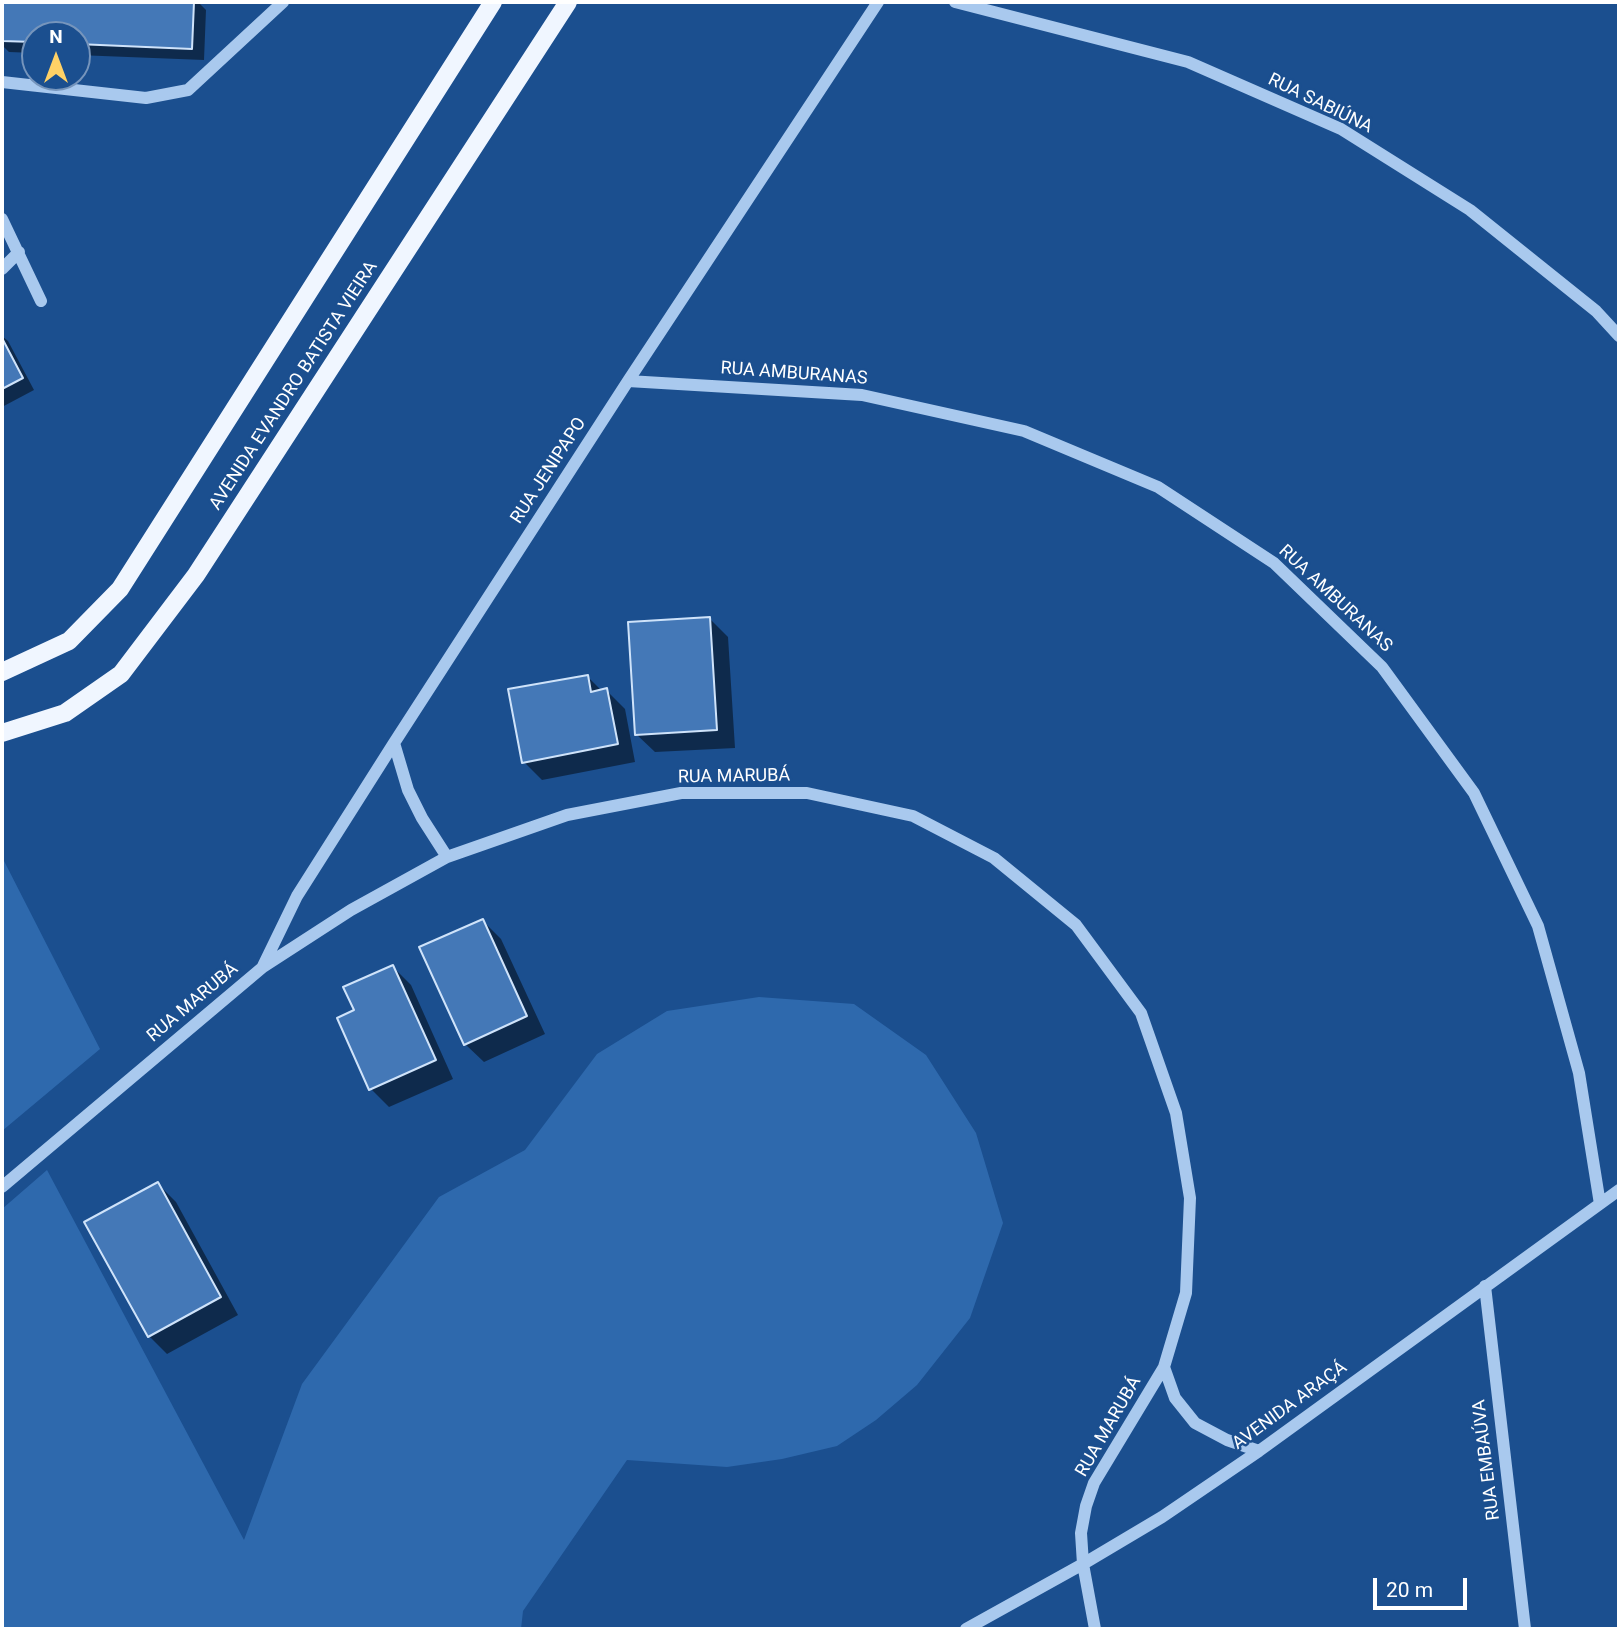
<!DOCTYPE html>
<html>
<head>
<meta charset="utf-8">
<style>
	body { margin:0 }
	#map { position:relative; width:1621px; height:1631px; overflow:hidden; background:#1b4f8f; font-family:Roboto,sans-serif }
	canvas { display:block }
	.frame { position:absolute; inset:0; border:4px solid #fff; pointer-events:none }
	.north { position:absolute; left:21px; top:21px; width:70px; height:70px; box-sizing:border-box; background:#1b4f8f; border:2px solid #7695bc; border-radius:50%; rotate:0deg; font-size:19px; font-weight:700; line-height:28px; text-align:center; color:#fff }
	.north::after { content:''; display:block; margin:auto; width:24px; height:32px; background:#ffd166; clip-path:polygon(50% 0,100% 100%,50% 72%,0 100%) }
	.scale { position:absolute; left:1373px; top:1578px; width:94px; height:32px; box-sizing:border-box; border:4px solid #fff; border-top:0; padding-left:9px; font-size:21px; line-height:24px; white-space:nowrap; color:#fff; -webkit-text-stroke:5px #1b4f8f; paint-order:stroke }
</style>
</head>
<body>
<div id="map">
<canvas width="1621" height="1631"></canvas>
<div class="frame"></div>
<div class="north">N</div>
<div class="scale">20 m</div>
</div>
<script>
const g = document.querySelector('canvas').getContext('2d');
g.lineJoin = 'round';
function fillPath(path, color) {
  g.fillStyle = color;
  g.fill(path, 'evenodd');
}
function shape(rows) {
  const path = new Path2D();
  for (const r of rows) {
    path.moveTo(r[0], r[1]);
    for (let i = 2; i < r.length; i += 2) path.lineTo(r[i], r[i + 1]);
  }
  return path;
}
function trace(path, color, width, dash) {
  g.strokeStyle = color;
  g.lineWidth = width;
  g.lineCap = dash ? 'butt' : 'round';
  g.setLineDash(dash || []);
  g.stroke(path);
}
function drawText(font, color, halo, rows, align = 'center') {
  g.font = font + ' Roboto,sans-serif';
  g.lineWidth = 5;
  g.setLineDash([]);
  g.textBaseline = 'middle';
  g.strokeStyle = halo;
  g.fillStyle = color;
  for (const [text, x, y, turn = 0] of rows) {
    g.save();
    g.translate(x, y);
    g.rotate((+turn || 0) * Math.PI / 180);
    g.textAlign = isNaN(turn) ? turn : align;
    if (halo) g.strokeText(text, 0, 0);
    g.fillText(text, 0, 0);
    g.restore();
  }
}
fillPath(shape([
	[2,857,100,1049,2,1131],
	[759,997,854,1004,926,1055,976,1133,1003,1223,970,1318,917,1385,876,1420,837,1446,782,1459,727,1467,627,1460,523,1611,521,1629,2,1629,2,1209,47,1170,244,1540,302,1384,439,1197,525,1150,597,1054,667,1011]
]), '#2e69ad');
fillPath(shape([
	[2,2,198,2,206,10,204,60,77,55,77,35,35,35,35,53,9,52,2,45],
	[2,336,8,341,34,390,2,407],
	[709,618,728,637,735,748,655,752,636,734],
	[588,677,602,691,606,690,625,709,635,762,542,780,524,762],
	[483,921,501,939,545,1034,484,1062,465,1044],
	[393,967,411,985,453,1079,389,1107,371,1089,356,1011],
	[158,1184,176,1202,238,1315,167,1354,149,1336]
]), '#0007');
const building = shape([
	[2,2,194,2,192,49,77,44,77,35,35,35,35,42,2,41,2,2],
	[2,338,23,378,2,389,2,338],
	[710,617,717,730,635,735,628,622,710,617],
	[588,675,591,692,607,688,618,744,522,763,508,689,588,675],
	[483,919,527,1016,464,1045,419,947,483,919],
	[393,965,436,1060,369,1090,337,1018,354,1010,343,987,393,965],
	[158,1182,221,1297,148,1337,84,1222,158,1182]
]);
fillPath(building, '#4478b7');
trace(building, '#cfe3fa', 2);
trace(shape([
	[955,2,1188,62,1341,129,1470,210,1596,311,1619,336],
	[2,82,146,98,188,90,283,2],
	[2,219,41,301],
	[2,269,19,252],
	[628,381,862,395,1024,431,1158,487,1274,563,1382,667,1474,793,1538,926,1579,1073,1600,1204],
	[394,743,408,790,422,818,447,857],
	[263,966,297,896,394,743,628,381,878,2],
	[2,1187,263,967,351,910,447,857,567,815,681,793,807,793,913,816,994,858,1076,925,1141,1013,1176,1113,1190,1198,1186,1293,1164,1367,1094,1483,1086,1506,1081,1533,1083,1564,1095,1629],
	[1485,1286,1525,1629],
	[1164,1367,1175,1398,1195,1423,1227,1440,1259,1451],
	[966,1629,1083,1564,1162,1517,1259,1451,1619,1190]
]), '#a9c9ee', 12);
trace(shape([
	[2,672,69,641,120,589,493,2],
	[2,733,65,713,121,674,196,575,568,2]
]), '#f0f6ff', 18);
drawText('18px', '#fff', '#1b4f8f', [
	["RUA SABIÚNA",1320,104,26],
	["RUA AMBURANAS",794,374,4],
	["AVENIDA EVANDRO BATISTA VIEIRA",294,386,-57],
	["RUA JENIPAPO",549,471,-57],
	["RUA AMBURANAS",1335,599,43],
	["RUA MARUBÁ",734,777,-1],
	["RUA MARUBÁ",193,1003,-40],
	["AVENIDA ARAÇÁ",1290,1406,-36],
	["RUA MARUBÁ",1109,1427,-60],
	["RUA EMBAÚVA",1487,1460,-97]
]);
</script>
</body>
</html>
